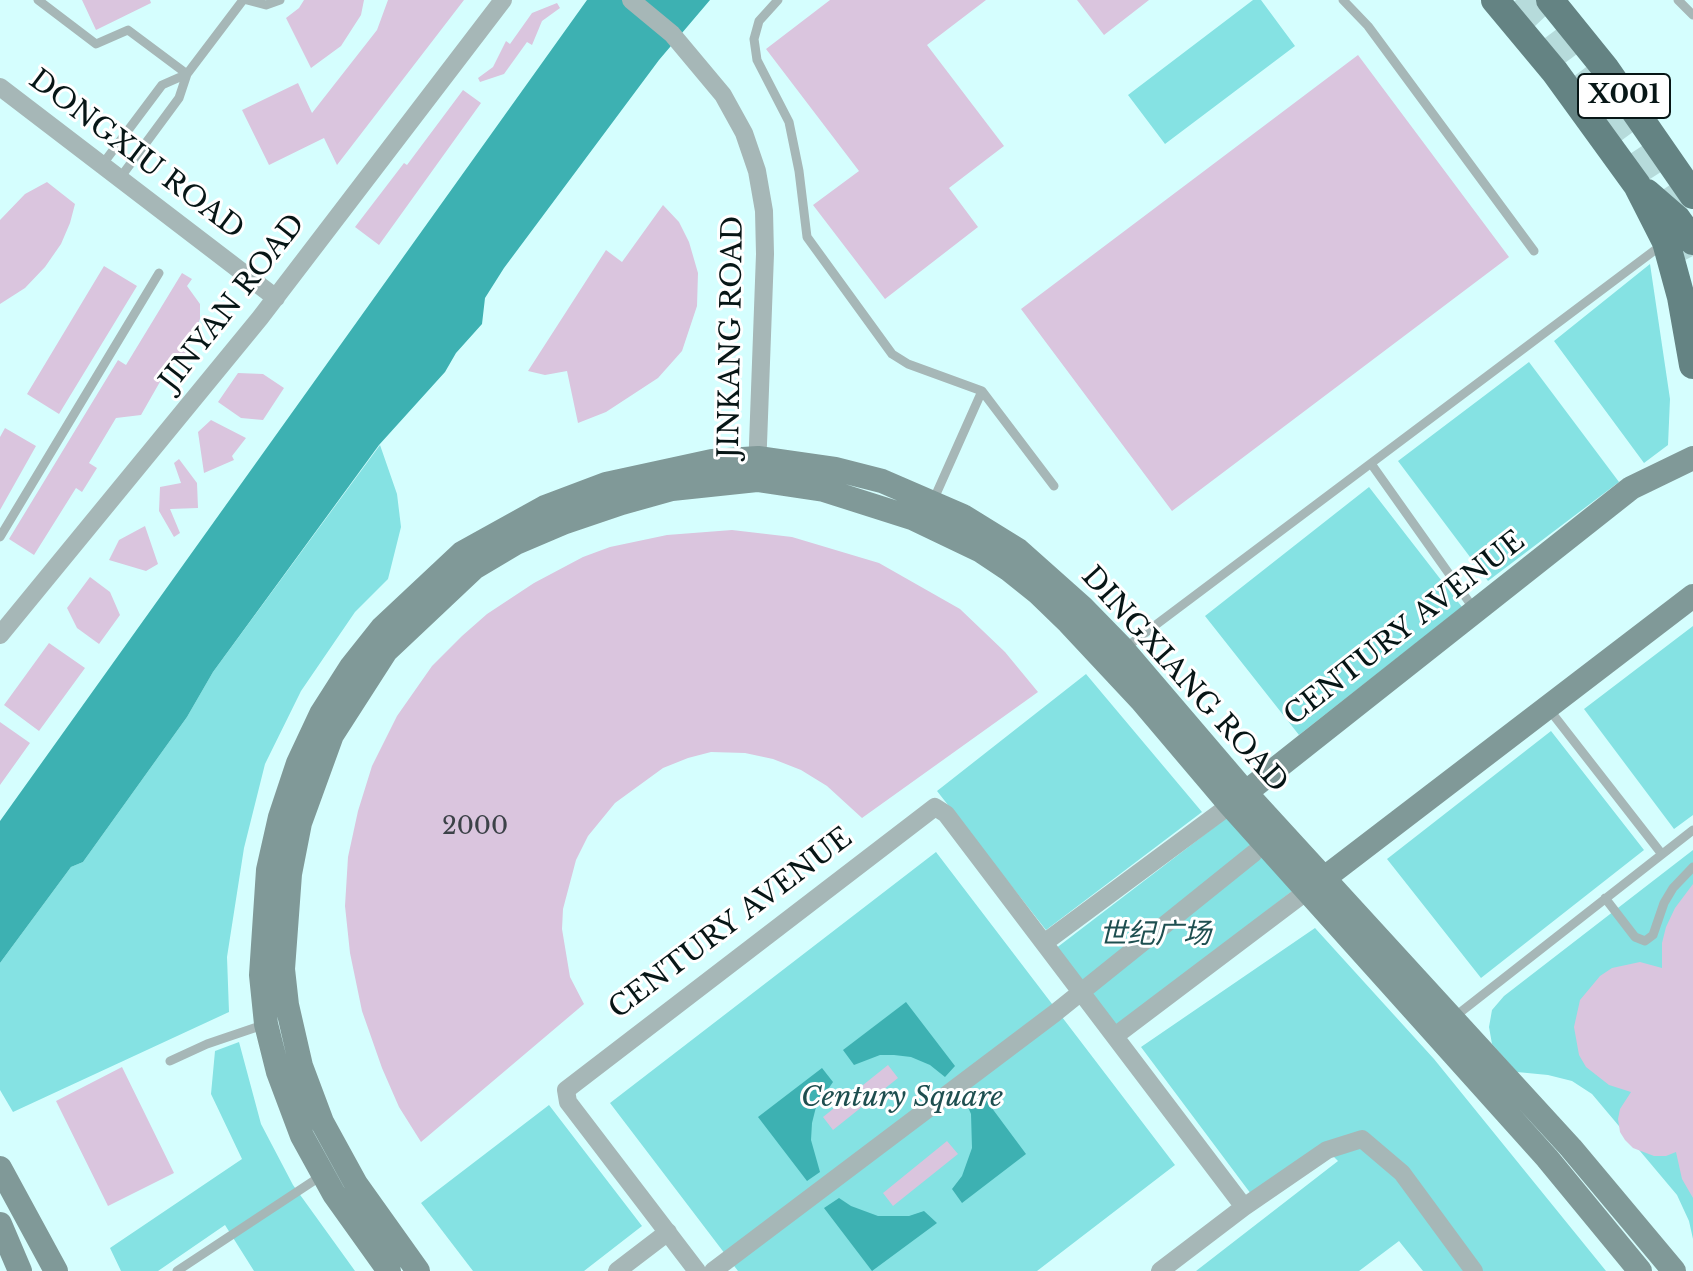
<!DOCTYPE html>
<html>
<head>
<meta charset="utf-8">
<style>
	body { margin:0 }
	canvas { display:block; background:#d5fefe }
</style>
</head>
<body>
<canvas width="1693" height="1271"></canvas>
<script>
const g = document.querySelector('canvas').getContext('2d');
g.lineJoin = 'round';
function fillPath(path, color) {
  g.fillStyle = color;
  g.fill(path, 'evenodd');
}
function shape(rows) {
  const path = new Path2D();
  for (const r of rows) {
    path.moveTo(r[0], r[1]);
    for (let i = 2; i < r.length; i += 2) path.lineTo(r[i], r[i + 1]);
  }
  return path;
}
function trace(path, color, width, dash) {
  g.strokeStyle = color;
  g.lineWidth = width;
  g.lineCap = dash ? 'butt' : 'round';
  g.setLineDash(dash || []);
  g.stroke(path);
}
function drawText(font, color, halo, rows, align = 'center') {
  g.font = font + ' "Libre Baskerville","Noto Sans SC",serif';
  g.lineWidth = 6;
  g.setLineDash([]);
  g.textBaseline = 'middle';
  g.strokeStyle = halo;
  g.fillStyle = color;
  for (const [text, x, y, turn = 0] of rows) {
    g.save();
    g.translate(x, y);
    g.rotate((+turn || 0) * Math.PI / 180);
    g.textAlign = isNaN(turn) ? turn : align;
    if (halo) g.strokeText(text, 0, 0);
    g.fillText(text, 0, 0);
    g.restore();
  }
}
fillPath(shape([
	[1253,0,1261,0,1295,46,1165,144,1128,95],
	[1650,264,1670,399,1668,445,1644,463,1554,341],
	[1529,362,1619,482,1488,581,1398,461],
	[380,445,397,494,401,527,388,579,355,612,301,691,265,764,244,848,227,957,229,1012,13,1112,0,1090,0,963,71,867,83,862,187,717,213,672],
	[1369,487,1462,607,1299,735,1205,616],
	[1693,626,1693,815,1674,829,1584,709],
	[1086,674,1202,812,1046,930,937,791],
	[1551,731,1644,850,1481,978,1387,859],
	[1229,816,1296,888,1116,1028,1055,949],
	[1693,850,1693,1239,1689,1221,1677,1195,1592,1094,1572,1081,1548,1075,1517,1072,1492,1044,1489,1027,1492,1010,1504,996],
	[936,852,1175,1165,1037,1271,738,1271,610,1103],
	[1315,928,1434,1059,1606,1271,1423,1271,1399,1241,1359,1271,1196,1271,1338,1161,1322,1145,1251,1194,1141,1047],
	[239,1042,261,1124,293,1185,355,1271,254,1271,225,1225,158,1271,121,1271,110,1248,242,1159,211,1094,215,1051],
	[549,1105,642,1226,584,1271,473,1271,421,1203]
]), '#85e2e3');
fillPath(shape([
	[587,0,710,0,659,60,504,268,485,298,482,324,456,353,445,372,379,445,213,672,187,717,83,862,71,867,0,963,0,821],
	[906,1002,955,1066,945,1077,930,1065,911,1057,894,1055,880,1055,854,1065,843,1050],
	[822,1068,833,1082,816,1107,812,1123,811,1140,820,1172,807,1181,758,1117],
	[980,1092,1026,1154,962,1203,952,1189,962,1176,972,1148,971,1114,965,1100],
	[839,1198,851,1206,878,1216,909,1216,924,1211,937,1223,872,1271,824,1208]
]), '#3db1b2');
fillPath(shape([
	[82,0,150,0,151,3,96,30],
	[304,0,364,0,361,15,341,46,311,68,286,18,299,8],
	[388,0,464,0,337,165,324,138,269,165,242,110,298,83,312,113,377,30],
	[830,0,986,0,927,45,1004,146,949,188,978,227,885,299,813,205,859,171,766,49],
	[1077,0,1149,0,1104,35],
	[557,3,560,8,542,21,532,45,527,42,504,74,480,82,478,78,493,67,506,41,510,44,532,13],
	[1358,55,1509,257,1172,511,1021,309],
	[463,90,481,103,379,245,355,227,404,163,407,165],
	[47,182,75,204,70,223,61,244,45,267,25,288,0,304,0,220,25,194],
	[663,205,679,222,689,242,698,273,697,306,682,351,658,378,606,412,578,423,567,371,545,375,528,371,606,250,622,262],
	[104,266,137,286,59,414,27,394],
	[182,273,192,279,187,286,200,304,200,319,195,331,187,341,193,354,169,366,141,415,116,418,89,463,97,468,82,492,76,488,34,555,9,539,118,360,126,365],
	[238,373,263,374,284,388,263,420,241,418,218,402],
	[211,420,246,438,232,456,234,460,204,473,198,432],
	[5,428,36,446,0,510,0,437],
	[179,459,197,483,198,508,170,509,180,533,174,537,159,511,160,487,181,483,174,463],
	[145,526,158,564,146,571,109,560,119,540],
	[732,530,792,537,879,563,960,609,1005,652,1038,692,862,818,827,786,801,770,773,759,745,753,711,752,688,758,663,768,615,803,588,836,576,860,563,909,562,929,570,977,584,1004,421,1142,399,1107,382,1068,362,1011,350,953,345,906,348,857,358,811,372,766,397,716,432,666,462,636,487,614,534,583,583,557,610,547,667,535],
	[90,577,110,592,120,615,99,644,77,628,67,608],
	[49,643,85,668,39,731,4,705],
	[0,722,30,743,0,785],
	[1693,884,1693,1198,1682,1179,1676,1152,1666,1156,1654,1156,1633,1148,1625,1140,1620,1132,1618,1119,1620,1109,1631,1092,1609,1085,1586,1067,1579,1055,1574,1027,1580,1000,1600,976,1612,968,1640,962,1662,968,1662,943,1666,927,1675,908],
	[888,1065,898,1078,833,1130,823,1117],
	[122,1067,174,1173,108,1206,56,1101],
	[947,1141,958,1154,893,1206,883,1193]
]), '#dac5de');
trace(shape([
	[1516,0,1544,30,1625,139,1667,204,1693,256]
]), '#b6dbdb', 32, [32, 16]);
trace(shape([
	[38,0,96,44,128,30,187,74,243,0],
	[247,0,266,5,280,0],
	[778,0,759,21,754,39,757,60,789,122,799,171,807,237,892,354,908,364,982,391],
	[1343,0,1368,26,1534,251],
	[1678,0,1693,15],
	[102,165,162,85,187,74,179,98,120,178],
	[1372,465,1474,609],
	[933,501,982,391,1054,486],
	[0,537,159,273],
	[1125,648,1663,244],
	[1548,708,1661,853],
	[1605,898,1635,937,1645,941,1653,935,1664,903,1673,888,1693,867],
	[1453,1018,1693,830],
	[170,1061,207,1044,263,1025],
	[177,1271,321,1176]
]), '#a6b7b7', 9);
trace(shape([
	[631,0,672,34,723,95,744,133,757,171,764,211,765,254,757,471],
	[0,87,276,298],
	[0,635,260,318,503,0],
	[1044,943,1230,805],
	[1115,1036,1307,891],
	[617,1271,668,1232],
	[697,1271,568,1102,566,1090,935,807,946,814,1244,1207],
	[713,1271,1055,1013,1254,853],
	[1160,1271,1244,1207,1327,1150,1362,1139,1402,1173,1474,1271]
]), '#a6b7b7', 18);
trace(shape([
	[1235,801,1631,488,1693,458],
	[1314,886,1693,596],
	[0,1168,56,1271],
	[0,1224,20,1271],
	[389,1271,334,1194,302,1136,278,1072,266,1024,261,975,268,870,280,817,298,763,321,714,351,667,382,628,462,553,545,507,606,484,712,461,758,458,835,469,882,481,963,516,1018,550,1082,607,1123,649,1246,793,1571,1148,1674,1271],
	[418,1271,356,1184,322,1122,301,1066,287,1005,283,969,290,874,300,823,332,735,386,651,474,568,516,543,563,523,622,503,672,489,757,480,824,490,912,518,981,551,1008,569,1038,593,1069,623,1141,700,1230,805,1547,1158,1640,1271]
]), '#809998', 24);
trace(shape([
	[1495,0,1555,72,1637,185,1666,242,1681,297,1693,365],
	[1550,0,1605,68,1693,195],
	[1647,193,1677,219,1693,241]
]), '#648383', 28);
drawText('24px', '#3c4248', null, [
	["2000",475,827]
]);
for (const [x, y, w] of [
	[1624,96,92]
]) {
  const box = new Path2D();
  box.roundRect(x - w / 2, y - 22, w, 44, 6);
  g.fillStyle = '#fff';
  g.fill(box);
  trace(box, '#071616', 2);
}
drawText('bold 26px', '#071616', null, [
	["X001",1624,96]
]);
drawText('28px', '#071616', '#fff', [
	["DONGXIU ROAD",136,155,37],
	["JINYAN ROAD",233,303,-52],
	["JINKANG ROAD",732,337,-89],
	["CENTURY AVENUE",1405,629,-38],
	["DINGXIANG ROAD",1184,680,48],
	["CENTURY AVENUE",731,924,-37]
]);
drawText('italic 28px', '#1e4f50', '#fff', [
	["世纪广场",1155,935],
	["Century Square",902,1098]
]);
</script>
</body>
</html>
